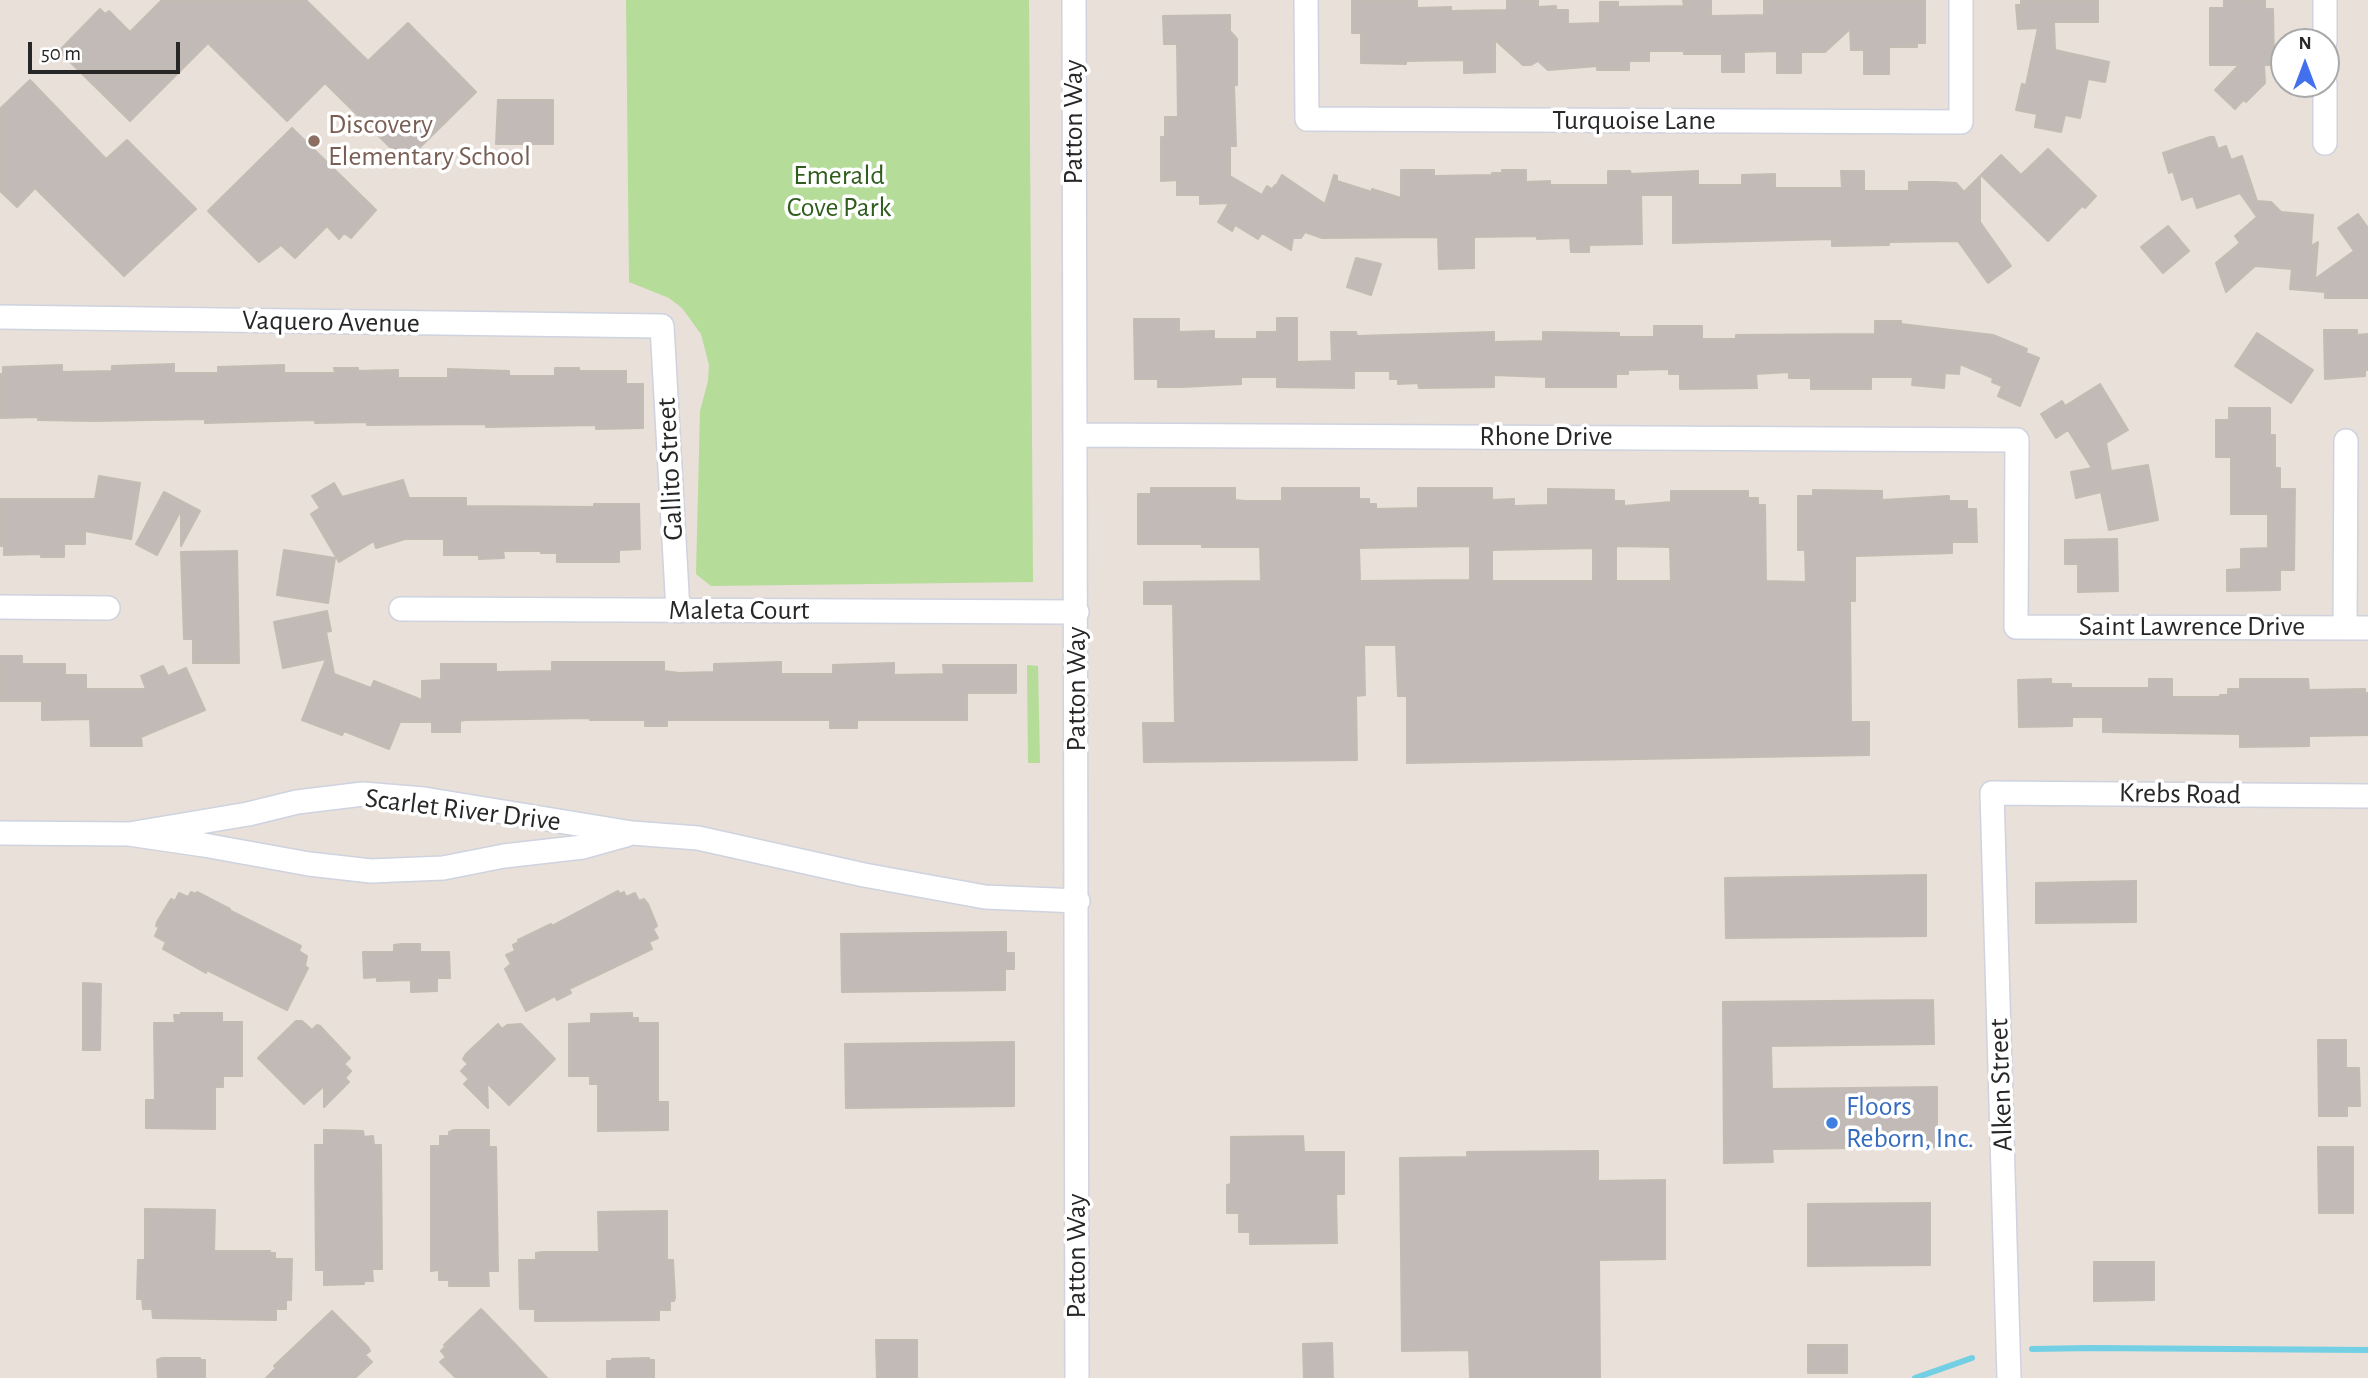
<!DOCTYPE html>
<html>
<head>
<meta charset="utf-8">
<style>
	body { margin:0 }
	#map { position:relative; width:2368px; height:1378px; overflow:hidden; background:#e8e0d9; font-family:"Alegreya Sans",sans-serif }
	canvas { display:block }
	.north { position:absolute; left:2270px; top:28px; width:70px; height:70px; box-sizing:border-box; background:#fff; border:2px solid #a9a9a9; border-radius:50%; rotate:0deg; font-size:19px; font-weight:700; line-height:28px; text-align:center; color:#272727 }
	.north::after { content:''; display:block; margin:auto; width:24px; height:32px; background:#4370ec; clip-path:polygon(50% 0,100% 100%,50% 72%,0 100%) }
	.scale { position:absolute; left:28px; top:42px; width:152px; height:32px; box-sizing:border-box; border:4px solid #272727; border-top:0; padding-left:9px; font-size:21px; line-height:24px; white-space:nowrap; color:#272727; -webkit-text-stroke:5px #fff; paint-order:stroke }
</style>
</head>
<body>
<div id="map">
<canvas width="2368" height="1378"></canvas>
<div class="north">N</div>
<div class="scale">50 m</div>
</div>
<script>
const g = document.querySelector('canvas').getContext('2d');
g.lineJoin = 'round';
function fillPath(path, color) {
  g.fillStyle = color;
  g.fill(path, 'evenodd');
}
function shape(rows) {
  const path = new Path2D();
  for (const r of rows) {
    path.moveTo(r[0], r[1]);
    for (let i = 2; i < r.length; i += 2) path.lineTo(r[i], r[i + 1]);
  }
  return path;
}
function trace(path, color, width, dash) {
  g.strokeStyle = color;
  g.lineWidth = width;
  g.lineCap = dash ? 'butt' : 'round';
  g.setLineDash(dash || []);
  g.stroke(path);
}
function drawText(font, color, halo, rows, align = 'center') {
  g.font = font + ' "Alegreya Sans",sans-serif';
  g.lineWidth = 7;
  g.setLineDash([]);
  g.textBaseline = 'middle';
  g.strokeStyle = halo;
  g.fillStyle = color;
  for (const [text, x, y, turn = 0] of rows) {
    g.save();
    g.translate(x, y);
    g.rotate((+turn || 0) * Math.PI / 180);
    g.textAlign = isNaN(turn) ? turn : align;
    if (halo) g.strokeText(text, 0, 0);
    g.fillText(text, 0, 0);
    g.restore();
  }
}
fillPath(shape([
	[626,0,1029,0,1033,582,711,586,696,574,700,411,708,381,709,365,701,334,682,308,669,298,629,282],
	[1027,665,1038,666,1040,763,1028,763]
]), '#b5dc98');
trace(shape([
	[2032,1349,2090,1348,2368,1350],
	[1915,1378,1972,1358]
]), '#72cfe4', 6);
const building = shape([
	[162,0,306,0,368,61,408,23,476,92,405,162,325,83,287,121,208,43,130,121,59,51,100,9,105,14,109,11,130,32,162,0],
	[1352,0,1417,0,1417,8,1451,7,1451,11,1507,10,1507,0,1538,0,1538,7,1556,6,1556,10,1568,10,1568,24,1600,23,1600,2,1618,2,1618,7,1684,6,1683,0,1711,0,1711,16,1764,15,1764,0,1925,0,1925,43,1917,43,1917,47,1889,47,1889,74,1864,74,1864,50,1851,50,1850,29,1825,52,1801,52,1801,73,1777,73,1777,51,1744,52,1744,72,1722,72,1722,54,1684,54,1684,51,1649,51,1649,61,1629,61,1629,70,1597,70,1597,66,1548,70,1538,61,1531,65,1523,65,1495,40,1495,72,1464,73,1464,60,1406,61,1406,64,1361,63,1361,33,1352,33,1352,0],
	[2021,0,2098,0,2098,22,2054,22,2055,50,2109,62,2105,82,2088,79,2080,118,2065,115,2061,132,2035,127,2037,114,2016,110,2022,84,2026,85,2038,28,2018,29,2016,5,2021,5,2021,0],
	[2224,0,2265,0,2265,9,2273,9,2274,65,2264,65,2265,83,2246,102,2243,100,2235,109,2215,90,2239,65,2210,65,2210,8,2224,8,2224,0],
	[1230,15,1230,31,1237,39,1237,85,1234,85,1236,146,1230,146,1230,176,1262,195,1267,186,1272,189,1275,185,1276,186,1282,175,1325,204,1334,175,1337,176,1337,181,1372,192,1372,189,1401,198,1401,170,1434,170,1434,176,1492,175,1492,173,1502,173,1502,170,1526,170,1526,182,1550,181,1550,185,1608,185,1608,171,1630,171,1631,174,1698,171,1698,185,1742,185,1742,175,1775,174,1775,188,1842,188,1841,171,1864,171,1864,191,1909,191,1909,182,1936,182,1956,183,1964,192,1980,176,1980,222,2011,266,1988,283,1958,241,1889,242,1889,245,1832,246,1832,239,1673,243,1673,195,1641,195,1642,244,1589,245,1589,252,1571,252,1570,238,1537,239,1537,236,1474,237,1474,268,1439,269,1438,237,1322,238,1305,232,1301,238,1293,238,1291,250,1262,233,1258,239,1235,225,1232,231,1218,222,1229,203,1200,204,1200,195,1177,195,1177,180,1161,181,1161,137,1165,137,1165,117,1178,117,1177,44,1164,44,1163,16,1230,15],
	[30,80,106,159,127,140,196,209,124,276,35,188,17,207,0,191,0,109,30,80],
	[498,100,553,100,553,144,496,144,498,100],
	[292,128,376,210,351,238,344,233,339,239,327,226,295,258,281,245,259,262,208,211,292,128],
	[2210,137,2214,137,2218,149,2226,146,2231,160,2242,156,2257,201,2271,202,2281,212,2313,215,2311,246,2318,242,2315,279,2354,251,2338,228,2358,214,2368,228,2368,298,2325,298,2325,292,2290,289,2292,269,2255,266,2226,292,2216,263,2240,243,2235,236,2257,217,2240,193,2197,208,2193,196,2182,200,2173,171,2169,173,2163,153,2210,137],
	[2048,149,2096,196,2085,208,2082,206,2048,241,1981,175,2001,155,2021,175,2048,149],
	[2168,226,2189,251,2163,273,2141,247,2168,226],
	[1356,258,1381,264,1371,295,1347,287,1356,258],
	[1277,318,1297,318,1297,362,1332,361,1331,332,1356,332,1357,336,1494,332,1494,342,1543,341,1543,332,1619,333,1619,337,1654,337,1654,326,1702,326,1702,339,1736,339,1736,335,1875,334,1875,321,1901,321,1901,324,1993,335,2027,349,2026,353,2039,358,2020,406,1998,396,2002,386,1992,382,1993,378,1960,364,1959,374,1945,373,1944,388,1912,385,1913,377,1871,377,1871,389,1811,389,1811,378,1789,378,1789,372,1756,374,1757,388,1680,389,1680,374,1669,374,1669,369,1628,370,1628,374,1616,374,1616,387,1546,387,1546,377,1494,375,1494,387,1419,388,1418,383,1398,384,1398,379,1390,379,1390,371,1354,371,1354,388,1277,387,1277,377,1241,377,1241,384,1182,387,1158,387,1158,379,1135,379,1134,319,1179,319,1179,332,1214,331,1214,339,1257,339,1257,332,1277,332,1277,318],
	[2324,330,2357,330,2357,335,2368,334,2368,370,2365,370,2365,376,2325,379,2324,330],
	[2257,333,2313,370,2291,403,2235,366,2257,333],
	[174,364,174,373,218,373,218,367,284,365,284,373,335,373,334,368,358,368,358,371,398,370,398,378,448,378,448,369,509,371,509,376,555,376,555,368,579,368,579,371,626,371,626,384,643,384,643,428,596,429,596,425,486,427,486,424,367,425,367,422,315,423,315,420,205,423,205,419,94,421,38,420,38,417,0,418,0,374,3,374,3,367,62,365,62,372,112,371,112,366,174,364],
	[2100,384,2128,430,2106,443,2111,471,2148,465,2158,520,2109,530,2101,492,2076,498,2071,472,2092,468,2068,430,2056,438,2041,414,2062,401,2065,406,2100,384],
	[2229,408,2270,408,2270,435,2275,435,2275,468,2280,468,2280,489,2295,489,2294,570,2280,570,2280,590,2227,591,2227,570,2241,569,2241,549,2268,548,2268,514,2231,514,2231,457,2216,457,2216,420,2229,420,2229,408],
	[99,476,140,483,131,539,85,531,85,544,64,544,64,557,41,557,41,554,4,555,4,546,0,546,0,499,95,499,99,476],
	[403,480,409,498,466,498,466,506,594,507,594,504,639,504,640,549,619,550,619,562,557,562,557,553,541,553,541,551,503,551,504,558,479,559,479,555,444,555,444,539,405,539,376,548,374,541,339,562,311,514,320,508,312,496,334,483,342,497,403,480],
	[1151,488,1235,488,1235,500,1245,501,1282,501,1282,488,1359,488,1359,499,1369,499,1369,504,1376,504,1376,509,1418,508,1418,488,1492,488,1492,500,1514,499,1514,506,1548,505,1548,489,1614,490,1614,501,1624,501,1624,506,1671,502,1671,491,1748,491,1748,498,1758,498,1758,505,1765,505,1766,581,1806,582,1805,550,1798,550,1798,496,1813,496,1813,490,1882,491,1882,500,1949,496,1949,501,1967,501,1967,509,1976,509,1977,542,1952,542,1952,553,1855,556,1855,601,1850,601,1851,722,1869,722,1869,755,1407,763,1407,696,1398,696,1396,645,1364,645,1365,695,1356,696,1357,760,1144,762,1143,723,1175,723,1173,604,1144,604,1144,582,1261,581,1260,547,1202,547,1202,544,1138,544,1138,494,1151,494,1151,488],
	[1470,546,1470,580,1360,581,1359,548,1470,546],
	[1616,546,1670,547,1671,581,1616,581,1616,546],
	[1593,548,1593,581,1492,581,1492,550,1593,548],
	[164,492,200,511,181,546,181,510,157,555,136,544,164,492],
	[2117,539,2118,591,2078,592,2078,564,2065,564,2065,540,2117,539],
	[284,550,335,558,328,603,277,595,284,550],
	[237,551,239,663,193,663,193,639,184,639,181,552,237,551],
	[327,611,331,631,326,632,334,674,371,688,374,681,422,700,422,681,441,680,441,664,496,664,496,672,552,671,552,662,664,662,664,671,679,673,714,672,714,664,781,662,781,674,833,674,833,665,894,663,894,675,944,674,943,665,1016,665,1016,693,967,693,967,720,857,720,857,728,830,728,830,720,667,720,667,726,645,726,645,720,590,720,590,718,465,720,460,721,460,732,432,732,432,722,400,722,389,749,344,731,342,735,302,720,326,659,283,668,274,622,327,611],
	[0,656,22,656,22,664,65,664,65,675,86,675,86,689,146,689,141,676,163,666,168,676,186,668,205,710,141,737,142,746,91,746,90,719,42,720,42,701,0,701,0,656],
	[2051,679,2051,684,2071,684,2071,688,2149,688,2149,679,2172,679,2172,697,2220,697,2220,695,2228,695,2228,689,2240,689,2240,679,2308,679,2309,690,2365,689,2365,693,2368,693,2368,735,2309,736,2309,746,2240,747,2240,734,2103,732,2103,717,2072,717,2072,726,2019,727,2018,680,2051,679],
	[1926,875,1926,936,1726,938,1725,878,1926,875],
	[2136,881,2136,922,2036,923,2036,883,2136,881],
	[618,891,620,894,624,892,626,897,635,893,639,901,644,899,648,904,657,926,653,929,658,938,649,942,652,949,569,989,571,993,557,1000,555,996,526,1011,505,969,511,964,506,955,515,951,513,945,519,942,518,940,551,924,552,926,618,891],
	[191,892,196,894,197,892,230,909,229,910,301,946,299,951,307,956,305,966,308,968,287,1010,207,970,206,973,163,949,166,942,155,936,159,927,156,926,157,922,171,899,175,901,179,893,188,897,191,892],
	[1006,932,1006,953,1014,953,1014,969,1005,969,1005,990,842,992,841,934,1006,932],
	[402,944,420,944,420,952,449,952,450,978,437,978,437,991,411,992,411,980,377,981,377,977,364,978,363,952,394,952,394,945,402,944],
	[83,983,101,984,100,1050,83,1050,83,983],
	[1933,1000,1934,1044,1771,1046,1772,1089,1937,1087,1937,1147,1772,1149,1773,1162,1724,1163,1723,1002,1933,1000],
	[181,1013,222,1013,222,1022,242,1022,242,1076,223,1076,223,1087,215,1087,215,1129,146,1128,146,1100,155,1100,154,1023,175,1023,174,1015,181,1015,181,1013],
	[632,1013,632,1018,638,1018,638,1023,658,1023,658,1102,668,1102,668,1130,598,1131,598,1084,590,1084,590,1076,569,1076,569,1024,591,1023,591,1014,632,1013],
	[296,1021,302,1021,312,1030,317,1025,320,1026,350,1058,344,1064,351,1071,345,1078,349,1082,324,1107,324,1086,304,1104,258,1058,296,1021],
	[498,1024,502,1029,507,1025,521,1024,555,1059,509,1105,487,1083,488,1108,464,1084,469,1079,461,1071,468,1064,463,1059,466,1054,498,1024],
	[2318,1040,2346,1040,2346,1068,2359,1068,2360,1106,2347,1106,2347,1116,2319,1116,2318,1040],
	[1014,1042,1014,1106,846,1108,845,1044,1014,1042],
	[324,1130,363,1131,364,1137,373,1136,374,1145,381,1145,382,1269,372,1269,373,1281,364,1281,364,1284,324,1285,324,1270,316,1270,315,1145,324,1145,324,1130],
	[454,1130,489,1130,489,1147,496,1147,498,1271,488,1271,489,1286,449,1286,449,1280,439,1280,439,1270,431,1271,431,1146,440,1146,440,1136,449,1136,449,1132,454,1130],
	[1303,1136,1304,1152,1344,1152,1344,1194,1336,1194,1337,1243,1250,1244,1250,1232,1239,1232,1239,1213,1227,1213,1227,1185,1231,1184,1231,1137,1303,1136],
	[2318,1147,2353,1147,2353,1213,2319,1213,2318,1147],
	[1598,1151,1598,1181,1665,1180,1665,1259,1599,1260,1600,1378,1470,1378,1469,1350,1402,1351,1400,1158,1467,1157,1467,1152,1598,1151],
	[1930,1203,1930,1265,1808,1266,1808,1204,1930,1203],
	[145,1209,215,1210,214,1251,270,1251,270,1253,275,1253,275,1259,292,1259,291,1300,286,1300,286,1309,276,1309,276,1320,153,1318,152,1309,143,1309,142,1299,137,1299,138,1260,145,1260,145,1209],
	[667,1211,667,1260,673,1260,675,1298,674,1301,670,1301,670,1310,659,1310,659,1320,535,1321,535,1309,520,1309,519,1260,536,1260,536,1253,542,1252,599,1252,598,1212,667,1211],
	[2094,1262,2154,1262,2154,1300,2094,1301,2094,1262],
	[481,1309,516,1345,547,1378,456,1378,440,1362,446,1357,441,1351,446,1346,444,1345,481,1309],
	[332,1311,368,1347,370,1351,365,1355,372,1362,355,1378,266,1378,276,1368,274,1366,332,1311],
	[876,1340,917,1340,917,1378,877,1378,876,1340],
	[1332,1343,1333,1378,1304,1378,1303,1344,1332,1343],
	[1808,1345,1847,1345,1847,1373,1808,1373,1808,1345],
	[162,1358,200,1358,200,1360,205,1360,205,1378,158,1378,157,1360,162,1358],
	[649,1358,649,1360,654,1360,654,1378,607,1378,607,1361,612,1361,612,1359,649,1358]
]);
fillPath(building, '#c1bab6');
trace(building, '#c3bcb3', 2);
const minor = shape([
	[1074,0,1077,1378],
	[1306,0,1307,119,1961,122,1961,0],
	[2325,42,2325,0],
	[2325,143,2325,84],
	[0,317,662,326,678,611],
	[1076,435,2017,440,2016,627,2368,628],
	[0,607,108,608],
	[401,609,1077,612],
	[2345,628,2346,441],
	[0,833,129,834,204,845,309,864,371,871,443,868,504,856,583,847,626,835],
	[129,834,248,814,297,802,363,794,424,799,632,833,698,838,864,875,985,897,1078,901],
	[2009,1378,1992,793,2368,796]
]);
trace(minor, '#ced3df', 26);
trace(minor, '#fff', 23);
for (const [x, y, r, color] of [
	[314,141,7,"#8d6e63"],
	[1832,1123,7,"#3f7fe0"]
]) {
  const dot = new Path2D();
  dot.arc(x, y, r, 0, 2 * Math.PI);
  g.fillStyle = color;
  g.fill(dot);
  trace(dot, '#fff', 2.5);
}
drawText('28px', '#272727', '#fff', [
	["Turquoise Lane",1634,121],
	["Patton Way",1074,122,-90],
	["Vaquero Avenue",331,322,1],
	["Rhone Drive",1546,437],
	["Gallito Street",670,469,-93],
	["Maleta Court",739,611],
	["Saint Lawrence Drive",2192,627],
	["Patton Way",1077,689,-90],
	["Krebs Road",2180,794,1],
	["Scarlet River Drive",463,810,7],
	["Alken Street",2001,1085,-92],
	["Patton Way",1077,1256,-90]
]);
drawText('28px', '#785e54', '#fff', [
	["Discovery",328,125],
	["Elementary School",328,157]
], 'left');
drawText('28px', '#305c1e', '#fff', [
	["Emerald",839,176],
	["Cove Park",839,208]
]);
drawText('28px', '#366cbe', '#fff', [
	["Floors",1846,1107],
	["Reborn, Inc.",1846,1139]
], 'left');
</script>
</body>
</html>
